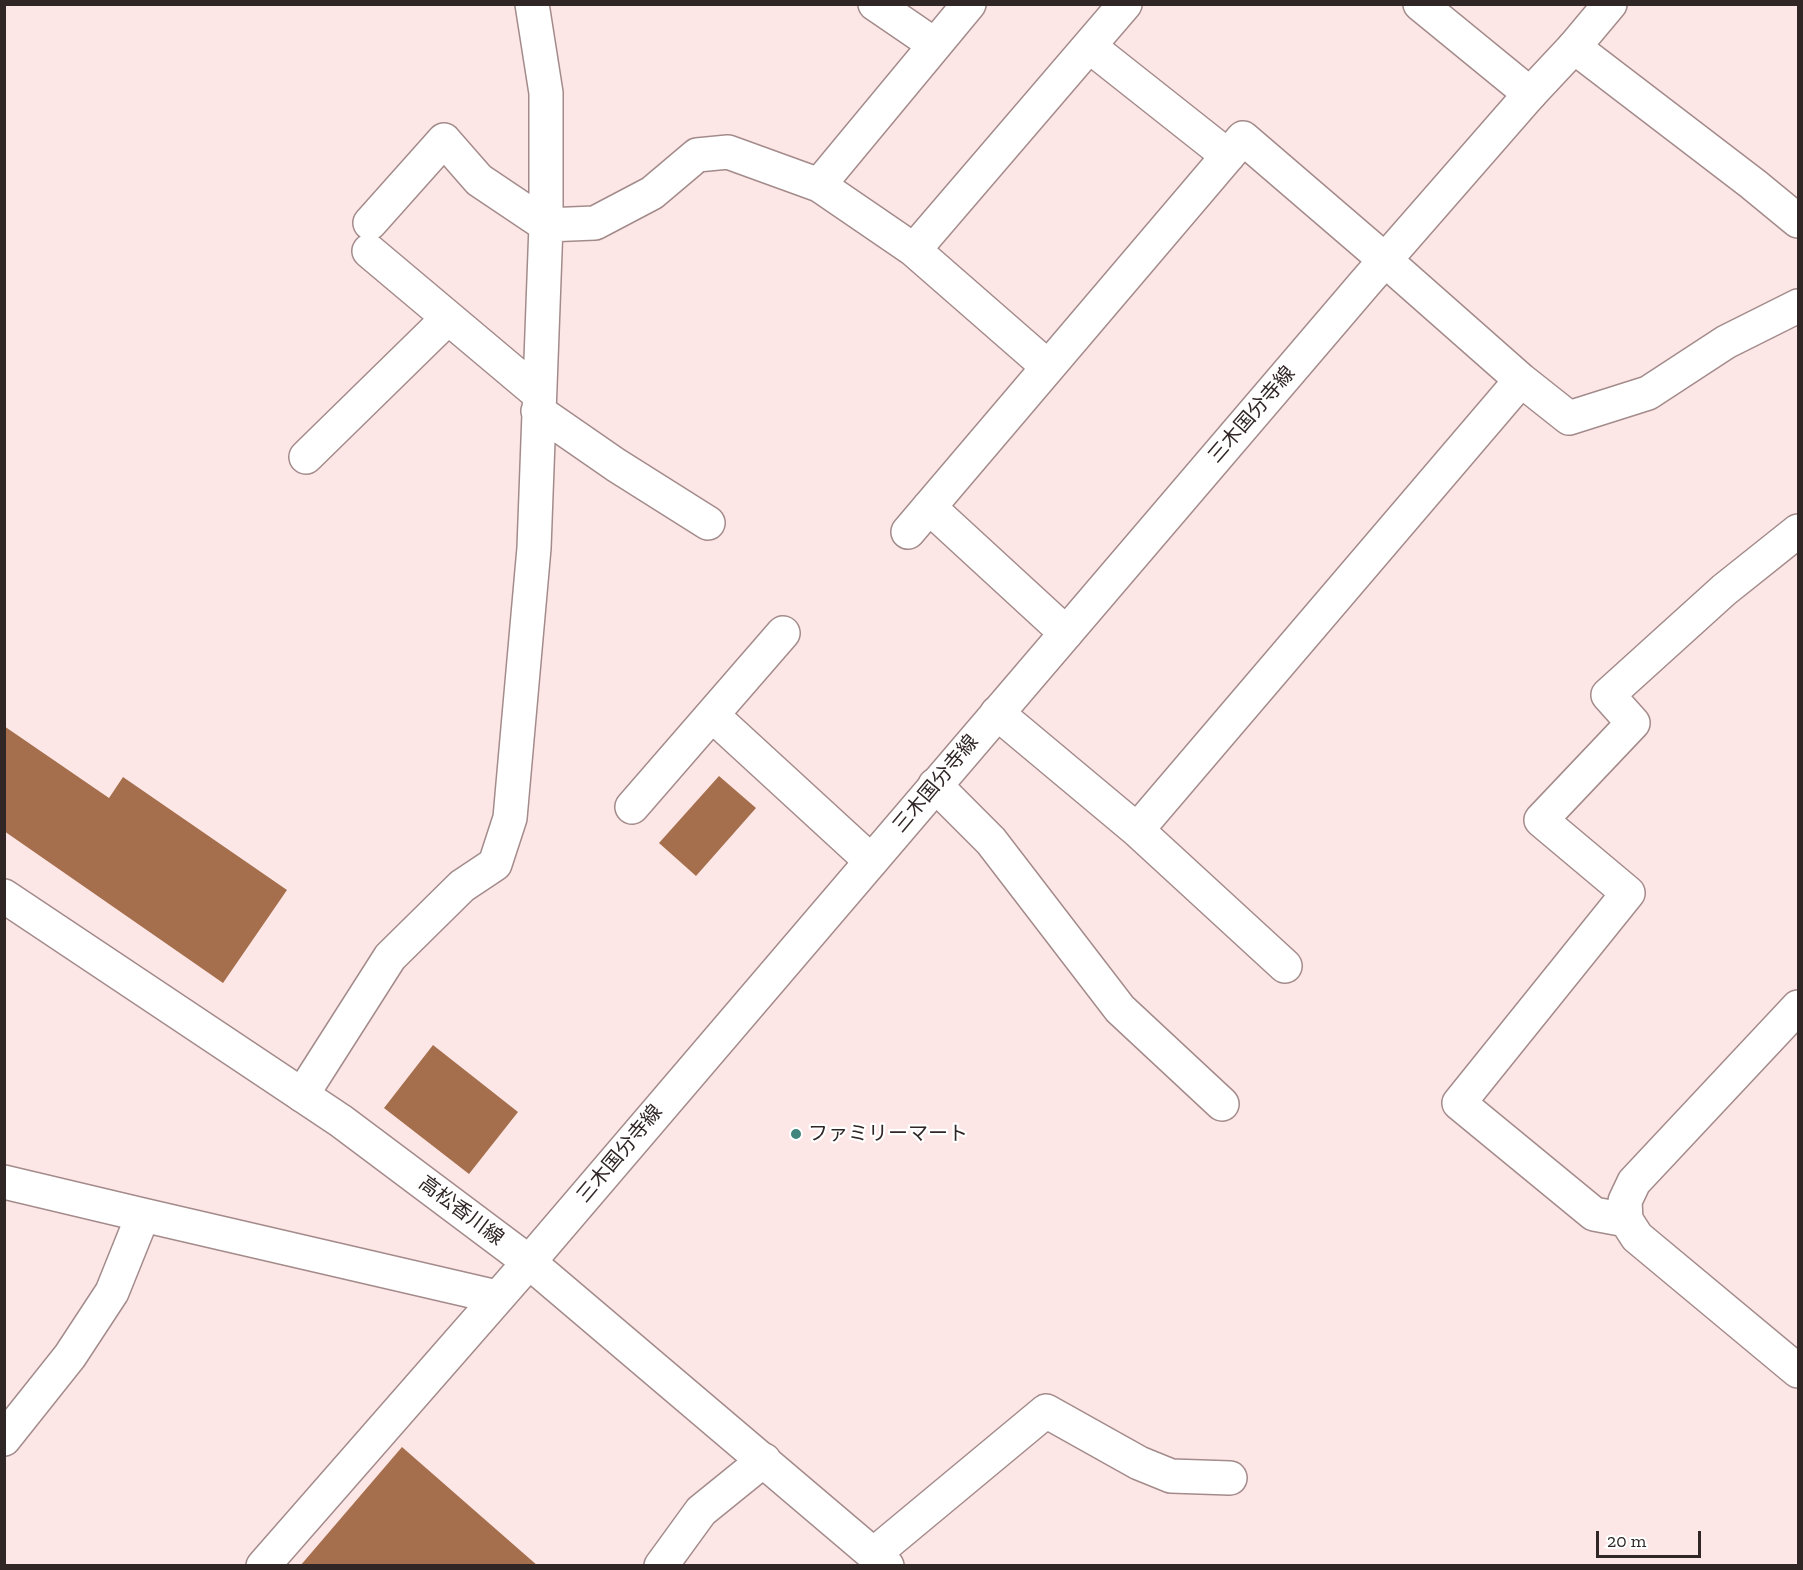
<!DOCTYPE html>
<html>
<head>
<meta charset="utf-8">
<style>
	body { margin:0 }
	#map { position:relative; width:1803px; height:1570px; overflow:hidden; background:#fde7e6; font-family:"Zilla Slab",serif }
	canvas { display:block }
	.frame { position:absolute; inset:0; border:6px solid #302626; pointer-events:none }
	.scale { position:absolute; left:1596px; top:1531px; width:105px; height:27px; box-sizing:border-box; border:3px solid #302626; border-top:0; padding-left:8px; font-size:18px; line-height:21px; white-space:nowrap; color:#302626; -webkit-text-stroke:4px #fff; paint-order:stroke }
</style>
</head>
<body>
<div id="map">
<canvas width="1803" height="1570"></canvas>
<div class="frame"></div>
<div class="scale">20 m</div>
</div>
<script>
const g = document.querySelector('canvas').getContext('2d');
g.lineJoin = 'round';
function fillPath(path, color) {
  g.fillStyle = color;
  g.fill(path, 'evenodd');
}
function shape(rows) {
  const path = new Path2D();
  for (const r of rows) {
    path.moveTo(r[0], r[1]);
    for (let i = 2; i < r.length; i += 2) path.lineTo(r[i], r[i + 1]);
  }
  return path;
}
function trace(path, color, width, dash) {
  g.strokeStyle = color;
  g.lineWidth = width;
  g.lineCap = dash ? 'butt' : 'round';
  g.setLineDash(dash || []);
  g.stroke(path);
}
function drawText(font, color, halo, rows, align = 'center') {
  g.font = font + ' "Zilla Slab","Noto Sans JP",serif';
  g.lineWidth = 4.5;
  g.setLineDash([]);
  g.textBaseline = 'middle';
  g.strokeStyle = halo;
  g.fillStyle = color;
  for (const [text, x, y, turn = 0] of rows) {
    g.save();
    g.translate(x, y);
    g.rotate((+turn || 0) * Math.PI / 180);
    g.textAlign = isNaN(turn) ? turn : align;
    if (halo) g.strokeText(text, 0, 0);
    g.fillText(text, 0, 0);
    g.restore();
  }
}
fillPath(shape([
	[4,726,109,798,123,777,287,890,223,983,4,831],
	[719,776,756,808,696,876,659,843],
	[433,1045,518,1112,469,1174,384,1108],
	[402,1447,538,1566,300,1566]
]), '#a56f4d');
const minor = shape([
	[875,4,935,45],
	[1420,4,1530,94],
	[1089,46,1228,156],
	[1574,47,1753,184,1798,221],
	[819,185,969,4],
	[370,223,444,140,479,180,546,225,595,223,652,193,697,155,728,152,819,185,914,250,1048,367],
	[914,250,1125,4],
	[369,251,539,394],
	[538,411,616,465,708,523],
	[306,457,448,318],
	[929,507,1066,633],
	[908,532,1243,138,1385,260,1521,380,1569,418,1648,393,1726,342,1798,306],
	[997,713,1137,830,1285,966],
	[712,715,871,861],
	[935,785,991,841,1120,1009,1222,1104],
	[632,807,783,633],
	[1137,830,1521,380],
	[1798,1007,1634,1182,1625,1201,1626,1220,1637,1237,1798,1371],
	[302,1095,390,957,462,886,495,864,510,818,534,548,546,225,546,93,532,4],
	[4,1182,143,1215,497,1297],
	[1626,1220,1594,1214,1459,1103,1628,893,1541,820,1633,723,1608,695,1724,590,1798,531],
	[4,1439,70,1356,112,1292,143,1215],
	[874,1554,1046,1411,1139,1463,1171,1476,1230,1478],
	[661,1566,701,1511,764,1460]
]);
const major = shape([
	[4,896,341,1121,529,1262,887,1566],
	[263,1566,529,1262,1365,283,1530,94,1574,47,1610,4]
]);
trace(minor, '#a48b8b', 36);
trace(major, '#a48b8b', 36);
trace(minor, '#fff', 33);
trace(major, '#fff', 33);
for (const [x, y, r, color] of [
	[796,1134,6,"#3f857d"]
]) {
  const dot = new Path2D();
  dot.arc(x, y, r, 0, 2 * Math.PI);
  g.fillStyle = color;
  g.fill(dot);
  trace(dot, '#fff', 2);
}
drawText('20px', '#302626', '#fff', [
	["三木国分寺線",1252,415,-49],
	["三木国分寺線",936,784,-50],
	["三木国分寺線",620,1154,-50],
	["高松香川線",461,1211,37]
]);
drawText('20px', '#302626', '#fff', [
	["ファミリーマート",808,1134]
], 'left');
</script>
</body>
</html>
